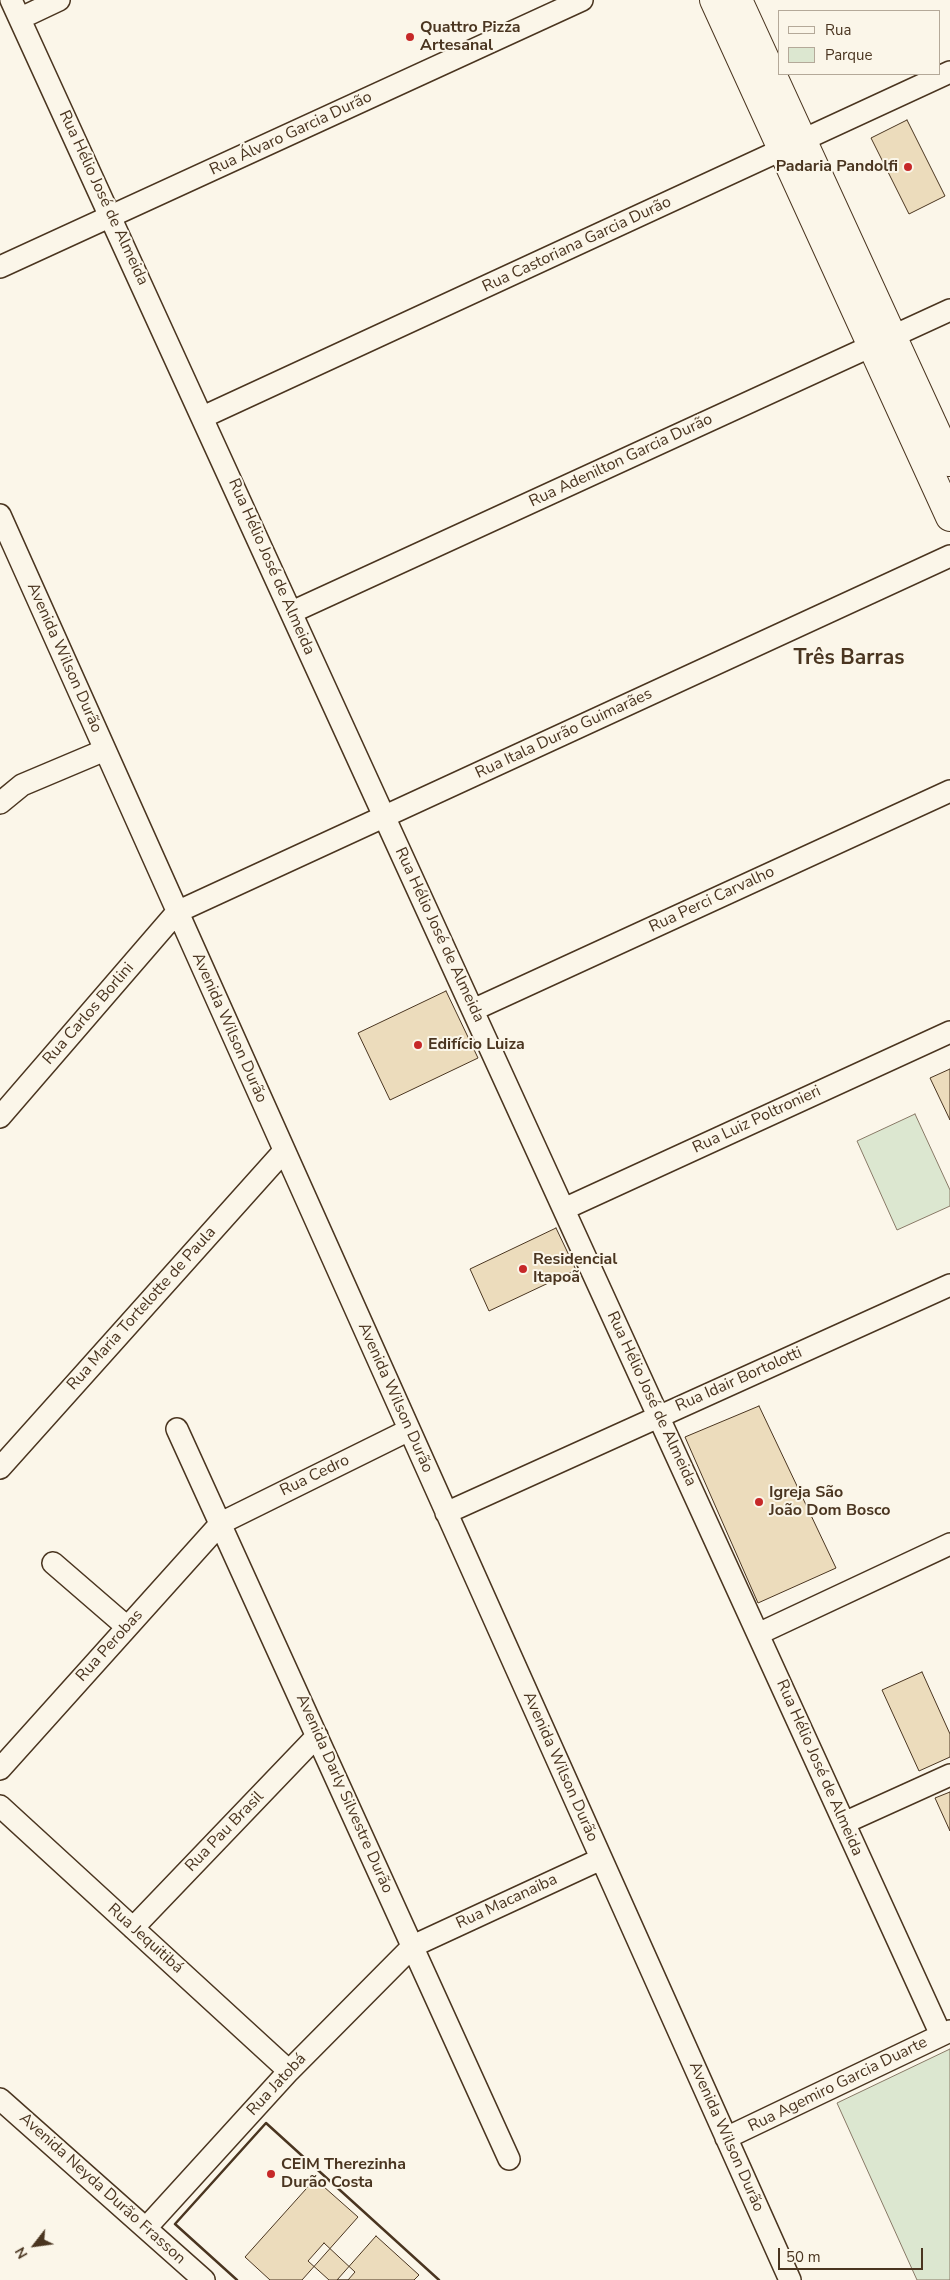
<!DOCTYPE html>
<html>
<head>
<meta charset="utf-8">
<style>
	body { margin:0 }
	#map { position:relative; width:950px; height:2280px; overflow:hidden; background:#fbf6e9; font-family:"Nunito Sans",sans-serif }
	canvas { display:block }
	.legend { position:absolute; left:778px; top:10px; width:162px; height:65px; box-sizing:border-box; background:#fbf6e9; border:1px solid #b4a999; margin:0; padding:6px 9px; list-style:none; font-size:15px; color:#4a3520 }
	.legend li { display:flex; align-items:center; gap:10px; height:25px }
	.legend b { width:25px; border:1px solid #b4a999 }
	.north { position:absolute; left:10px; top:2220px; width:50px; height:50px; -webkit-text-stroke:4px #fbf6e9; paint-order:stroke; rotate:240deg; font-size:14px; font-weight:700; line-height:20px; text-align:center; color:#4a3520 }
	.north::after { content:''; display:block; margin:auto; width:18px; height:22px; background:#4a3520; clip-path:polygon(50% 0,100% 100%,50% 72%,0 100%) }
	.scale { position:absolute; left:778px; top:2248px; width:145px; height:22px; box-sizing:border-box; border:2px solid #4a3520; border-top:0; padding-left:6px; font-size:15px; line-height:18px; white-space:nowrap; color:#4a3520; -webkit-text-stroke:4px #fbf6e9; paint-order:stroke }
</style>
</head>
<body>
<div id="map">
<canvas width="950" height="2280"></canvas>
<ul class="legend">
<li><b style="height:6px;background:#fbf6e9"></b>Rua</li>
<li><b style="height:14px;background:#dce7d0"></b>Parque</li>
</ul>
<div class="north">N</div>
<div class="scale">50 m</div>
</div>
<script>
const g = document.querySelector('canvas').getContext('2d');
g.lineJoin = 'round';
function fillPath(path, color) {
  g.fillStyle = color;
  g.fill(path, 'evenodd');
}
function shape(rows) {
  const path = new Path2D();
  for (const r of rows) {
    path.moveTo(r[0], r[1]);
    for (let i = 2; i < r.length; i += 2) path.lineTo(r[i], r[i + 1]);
  }
  return path;
}
function trace(path, color, width, dash) {
  g.strokeStyle = color;
  g.lineWidth = width;
  g.lineCap = dash ? 'butt' : 'round';
  g.setLineDash(dash || []);
  g.stroke(path);
}
function drawText(font, color, halo, rows, align = 'center') {
  g.font = font + ' "Nunito Sans",sans-serif';
  g.lineWidth = 4;
  g.setLineDash([]);
  g.textBaseline = 'middle';
  g.strokeStyle = halo;
  g.fillStyle = color;
  for (const [text, x, y, turn = 0] of rows) {
    g.save();
    g.translate(x, y);
    g.rotate((+turn || 0) * Math.PI / 180);
    g.textAlign = isNaN(turn) ? turn : align;
    if (halo) g.strokeText(text, 0, 0);
    g.fillText(text, 0, 0);
    g.restore();
  }
}
const green = shape([
	[915,1114,950,1190,950,1206,897,1230,857,1141,915,1114],
	[950,2049,950,2280,917,2280,837,2103,950,2049]
]);
fillPath(green, '#dce7d0');
trace(green, '#887966', 1);
const building = shape([
	[907,120,945,196,909,214,871,138,907,120],
	[446,991,478,1058,390,1100,358,1033,446,991],
	[950,1069,950,1120,930,1078,950,1069],
	[556,1228,576,1270,489,1311,470,1269,556,1228],
	[759,1406,836,1568,758,1603,685,1437,759,1406],
	[922,1672,950,1734,950,1757,919,1771,882,1690,922,1672],
	[950,1792,950,1831,935,1798,950,1792],
	[315,2179,358,2217,302,2280,270,2280,245,2257,315,2179],
	[376,2236,419,2275,414,2280,337,2280,376,2236],
	[324,2243,355,2272,348,2280,329,2280,308,2261,324,2243]
]);
fillPath(building, '#ecdcbc');
trace(building, '#4a3520', 1);
const minor = shape([
	[11,0,941,2035],
	[21,18,59,0],
	[0,267,582,0],
	[203,417,950,72],
	[0,515,790,2280],
	[292,612,950,310],
	[0,803,22,785,105,750],
	[473,1010,950,791],
	[0,1117,177,912,950,556],
	[564,1209,950,1032],
	[177,1429,509,2159],
	[0,1468,284,1151],
	[446,1513,950,1285],
	[53,1563,127,1627],
	[758,1634,950,1544],
	[0,1769,221,1523,409,1430],
	[0,1806,289,2071],
	[844,1823,950,1775],
	[133,1928,317,1736],
	[0,2099,204,2280],
	[726,2138,950,2031],
	[146,2228,289,2071,413,1946,601,1859]
]);
const major = shape([
	[714,0,950,517],
	[738,0,950,462]
]);
trace(minor, '#4a3520', 24);
trace(major, '#4a3520', 30);
trace(minor, '#fbf6e9', 21);
trace(major, '#fbf6e9', 28);
trace(shape([
	[237,2280,175,2224,266,2123,439,2280]
]), '#4a3520', 2.5);
for (const [x, y, r, color] of [
	[410,37,5,"#c62828"],
	[908,167,5,"#c62828"],
	[418,1045,5,"#c62828"],
	[523,1269,5,"#c62828"],
	[759,1502,5,"#c62828"],
	[271,2174,5,"#c62828"]
]) {
  const dot = new Path2D();
  dot.arc(x, y, r, 0, 2 * Math.PI);
  g.fillStyle = color;
  g.fill(dot);
  trace(dot, '#fbf6e9', 2);
}
drawText('bold 16px', '#4a3520', '#fbf6e9', [
	["Quattro Pizza",420,28],
	["Artesanal",420,46],
	["Padaria Pandolfi",898,167,"right"],
	["Edifício Luiza",428,1045],
	["Residencial",533,1260],
	["Itapoã",533,1278],
	["Igreja São",769,1493],
	["João Dom Bosco",769,1511],
	["CEIM Therezinha",281,2165],
	["Durão Costa",281,2183]
], 'left');
drawText('16px', '#4a3520', '#fbf6e9', [
	["Rua Álvaro Garcia Durão",291,134,-25],
	["Rua Hélio José de Almeida",103,198,65],
	["Rua Castoriana Garcia Durão",577,245,-25],
	["Rua Adenilton Garcia Durão",621,461,-25],
	["Rua Hélio José de Almeida",271,567,66],
	["Avenida Wilson Durão",64,658,66],
	["Rua Itala Durão Guimarães",564,734,-25],
	["Rua Perci Carvalho",712,900,-25],
	["Rua Hélio José de Almeida",439,935,65],
	["Rua Carlos Borlini",89,1014,-49],
	["Avenida Wilson Durão",229,1028,66],
	["Rua Luiz Poltronieri",757,1120,-25],
	["Rua Maria Tortelotte de Paula",142,1309,-48],
	["Rua Idair Bortolotti",739,1380,-24],
	["Avenida Wilson Durão",395,1398,66],
	["Rua Hélio José de Almeida",651,1399,65],
	["Rua Cedro",315,1476,-26],
	["Rua Perobas",110,1646,-48],
	["Avenida Wilson Durão",560,1767,66],
	["Rua Hélio José de Almeida",819,1768,66],
	["Avenida Darly Silvestre Durão",344,1794,66],
	["Rua Pau Brasil",225,1832,-46],
	["Rua Macanaiba",507,1902,-25],
	["Rua Jequitibá",145,1939,42],
	["Rua Jatobá",277,2085,-47],
	["Rua Agemiro Garcia Duarte",838,2085,-26],
	["Avenida Wilson Durão",726,2137,66],
	["Avenida Neyda Durão Frasson",102,2189,42]
]);
drawText('bold 21px', '#4a3520', '#fbf6e9', [
	["Três Barras",849,659]
]);
</script>
</body>
</html>
